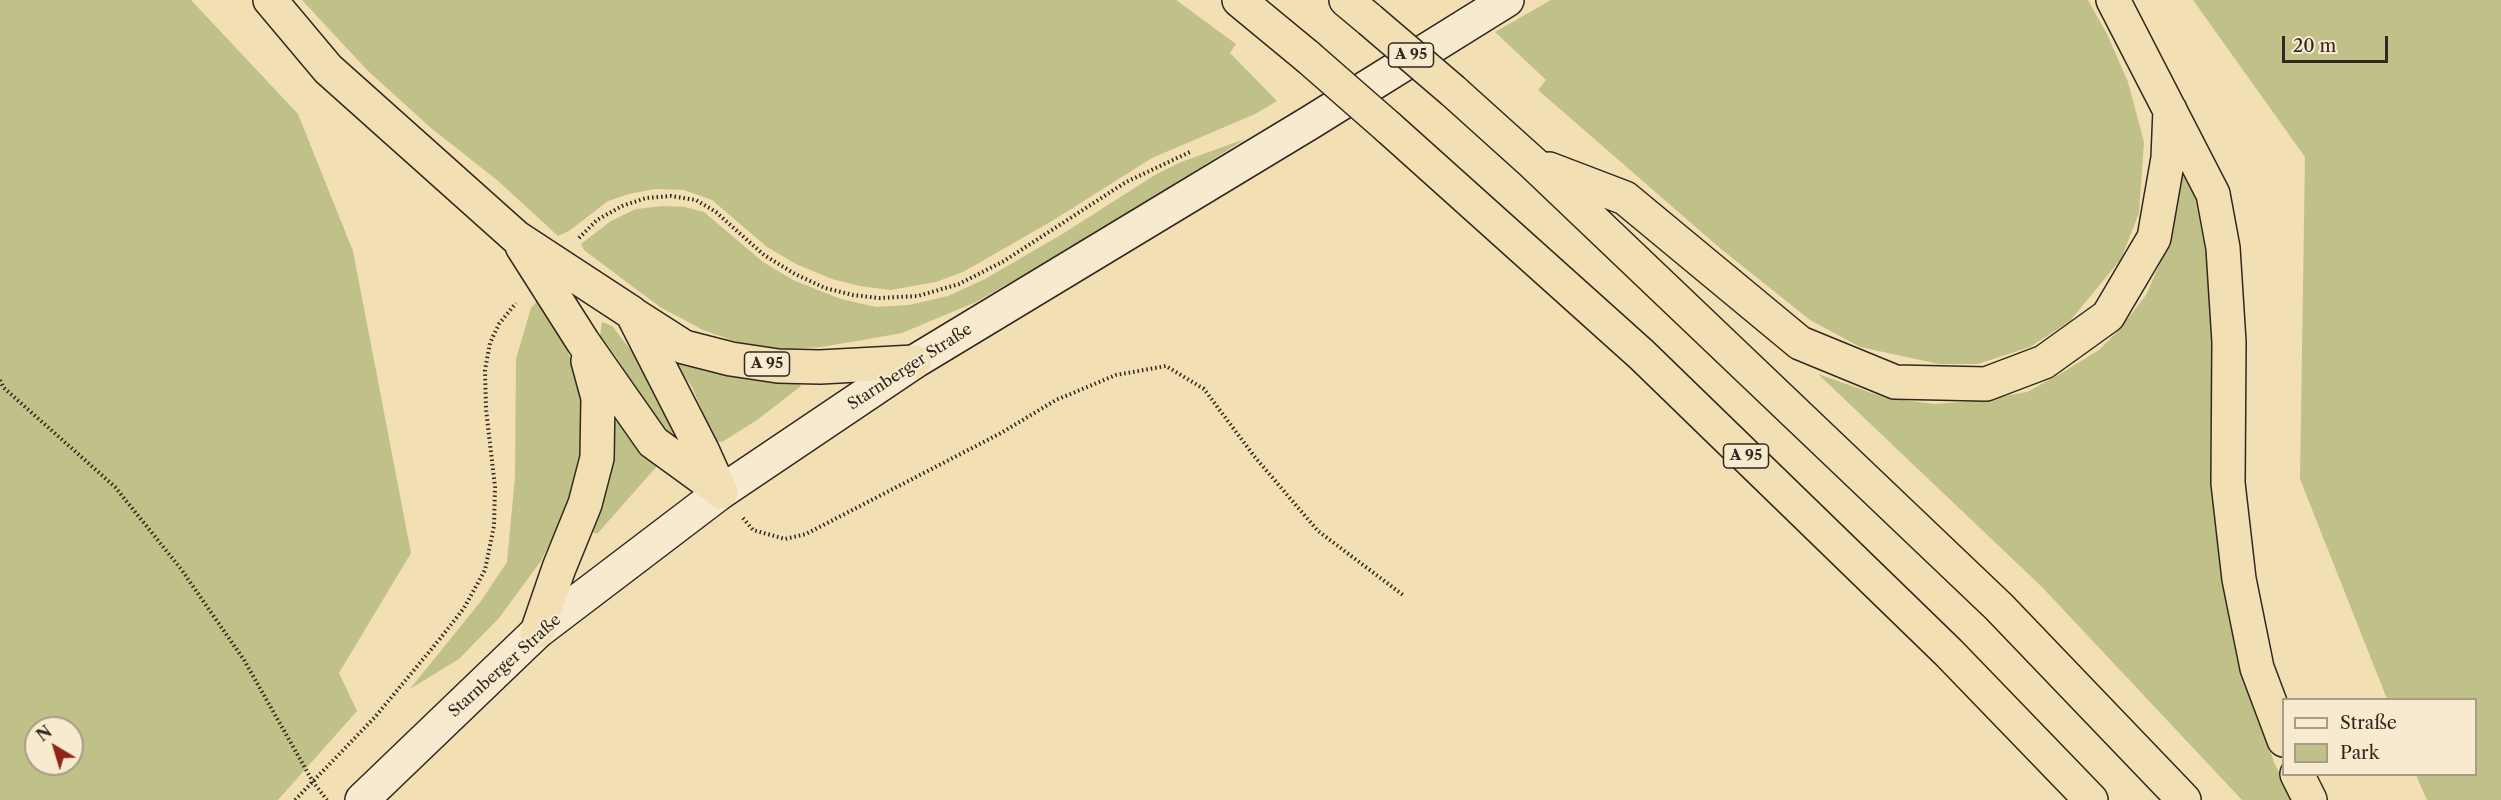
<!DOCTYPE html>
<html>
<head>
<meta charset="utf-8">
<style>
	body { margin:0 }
	#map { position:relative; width:2501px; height:800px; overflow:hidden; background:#f2dfb4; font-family:"Libre Caslon Text",serif }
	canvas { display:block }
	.legend { position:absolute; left:2282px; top:698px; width:195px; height:78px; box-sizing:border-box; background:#f7eace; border:2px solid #a89c88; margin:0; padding:8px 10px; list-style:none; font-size:18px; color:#31281f }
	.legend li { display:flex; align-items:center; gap:12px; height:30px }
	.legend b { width:30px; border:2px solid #a89c88 }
	.north { position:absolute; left:24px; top:716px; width:60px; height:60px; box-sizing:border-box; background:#f7eace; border:2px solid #a89c88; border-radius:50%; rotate:322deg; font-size:16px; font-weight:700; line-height:24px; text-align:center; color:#31281f }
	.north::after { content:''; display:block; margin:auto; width:21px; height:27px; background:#8f2418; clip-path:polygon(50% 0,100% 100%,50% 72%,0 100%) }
	.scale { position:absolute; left:2282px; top:36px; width:106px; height:27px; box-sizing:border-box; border:3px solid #31281f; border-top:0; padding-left:8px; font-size:18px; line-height:21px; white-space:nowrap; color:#31281f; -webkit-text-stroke:4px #f7eace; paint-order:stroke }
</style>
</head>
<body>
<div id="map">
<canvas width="2501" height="800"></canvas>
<ul class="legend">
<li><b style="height:8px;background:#f7eace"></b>Straße</li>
<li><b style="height:16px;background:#c0c089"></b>Park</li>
</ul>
<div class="north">N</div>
<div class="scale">20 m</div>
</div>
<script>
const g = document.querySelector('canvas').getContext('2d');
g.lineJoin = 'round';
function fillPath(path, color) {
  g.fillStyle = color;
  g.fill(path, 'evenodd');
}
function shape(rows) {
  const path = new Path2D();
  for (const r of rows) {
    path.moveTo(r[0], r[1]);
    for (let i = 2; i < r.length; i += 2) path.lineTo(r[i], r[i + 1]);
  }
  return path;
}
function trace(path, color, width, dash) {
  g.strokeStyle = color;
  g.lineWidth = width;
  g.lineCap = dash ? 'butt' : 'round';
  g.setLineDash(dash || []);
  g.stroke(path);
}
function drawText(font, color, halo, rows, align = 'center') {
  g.font = font + ' "Libre Caslon Text",serif';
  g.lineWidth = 4.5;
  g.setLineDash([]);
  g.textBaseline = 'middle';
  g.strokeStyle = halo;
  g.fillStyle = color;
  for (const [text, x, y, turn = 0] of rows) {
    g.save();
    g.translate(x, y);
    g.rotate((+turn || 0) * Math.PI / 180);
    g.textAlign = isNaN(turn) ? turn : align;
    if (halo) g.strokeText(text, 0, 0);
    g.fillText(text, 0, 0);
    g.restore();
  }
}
fillPath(shape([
	[0,0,191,0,298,114,353,251,411,553,339,673,357,711,278,800,0,800],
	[36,728,72,728,72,764,36,764],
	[302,0,1176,0,1236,44,1230,53,1277,101,1255,114,1152,158,1052,221,963,272,936,282,890,290,860,286,832,279,796,264,767,247,712,200,684,190,655,189,629,194,608,201,569,231,558,236,497,180,431,128,367,70],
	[1551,0,2088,0,2107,34,2128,82,2144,142,2139,213,2121,259,2070,321,2030,347,1978,364,1939,364,1860,347,1810,320,1780,296,1721,249,1538,90,1546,80,1495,32],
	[2193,0,2501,0,2501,800,2427,800,2416,775,2476,774,2476,700,2387,699,2300,479,2305,157],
	[1245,139,1102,230,976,302,902,333,857,341,821,347,784,349,740,343,703,330,660,307,584,250,581,244,611,221,636,209,663,206,685,207,704,212,763,262,795,281,841,299,876,307,909,305,948,296,985,279,1064,233,1155,175,1181,162],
	[2177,157,2194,192,2207,260,2251,696,2274,762,2292,800,2242,800,2042,587,1818,374,1886,398,1935,404,1975,401,2027,392,2060,374,2099,350,2120,329,2146,295,2168,245,2177,207],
	[539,299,564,344,575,368,582,413,584,438,577,475,565,512,541,561,499,618,459,659,410,689,481,601,507,562,515,476,516,359,531,308],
	[602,322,612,326,650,375,685,449,673,442,645,407,617,358,600,336],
	[680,356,797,380,801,386,757,420,722,442,715,441,692,387,674,361],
	[621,421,658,465,597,534,589,530,612,422]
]), '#c0c089');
const secondary = shape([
	[362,800,537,632,721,492,914,362,1311,122,1507,0]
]);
const highway = shape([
	[270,0,328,69,516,237,632,313,703,452,721,492],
	[1239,0,1308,57],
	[1346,0,1370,20],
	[2113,0,2213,194,2223,248,2229,342,2228,483,2239,579,2257,668,2284,740],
	[1453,91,1534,164,1999,607,2184,800],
	[1388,127,1642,355,1949,653,2091,800],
	[1549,169,1625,198,1800,343,1895,382,1986,384,2044,362,2108,316,2154,238,2168,158,2170,110],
	[522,246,583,342,653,442,719,490],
	[634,315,684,347,731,359,778,366,820,367,914,362],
	[537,632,559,568,585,504,597,458,598,398,588,361],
	[2297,774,2310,800]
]);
trace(secondary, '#31281f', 36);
trace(highway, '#31281f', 36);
trace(shape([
	[579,238,597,220,622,206,646,198,671,196,696,200,716,212,764,255,795,274,825,288,853,295,879,298,918,296,959,284,1004,261,1126,182,1190,152],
	[0,380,3,387,115,487,181,569,244,660,313,782,327,800],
	[743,518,753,530,785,539,806,534,1001,433,1056,400,1116,375,1166,366,1204,389,1254,456,1318,531,1403,595],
	[295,800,375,717,439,640,464,608,485,570,494,526,495,487,486,409,485,370,490,343,499,324,516,303]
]), '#31281f', 4, [1.5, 3]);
trace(secondary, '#f7eace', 33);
trace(highway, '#f2dfb4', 33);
const highwayBridge = shape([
	[1370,20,1453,91],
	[1308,57,1388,127]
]);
trace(highwayBridge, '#31281f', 36, []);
trace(highwayBridge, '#f2dfb4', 33);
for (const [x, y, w] of [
	[1411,55,45],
	[767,364,45],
	[1746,456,45]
]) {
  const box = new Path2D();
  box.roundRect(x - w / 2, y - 12, w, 24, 4.5);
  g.fillStyle = '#f7eace';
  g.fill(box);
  trace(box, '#31281f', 1.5);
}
drawText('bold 15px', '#31281f', null, [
	["A 95",1411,55],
	["A 95",767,364],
	["A 95",1746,456]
]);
drawText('16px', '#31281f', '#f7eace', [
	["Starnberger Straße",910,367,-33],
	["Starnberger Straße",505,666,-42]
]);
</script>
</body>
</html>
